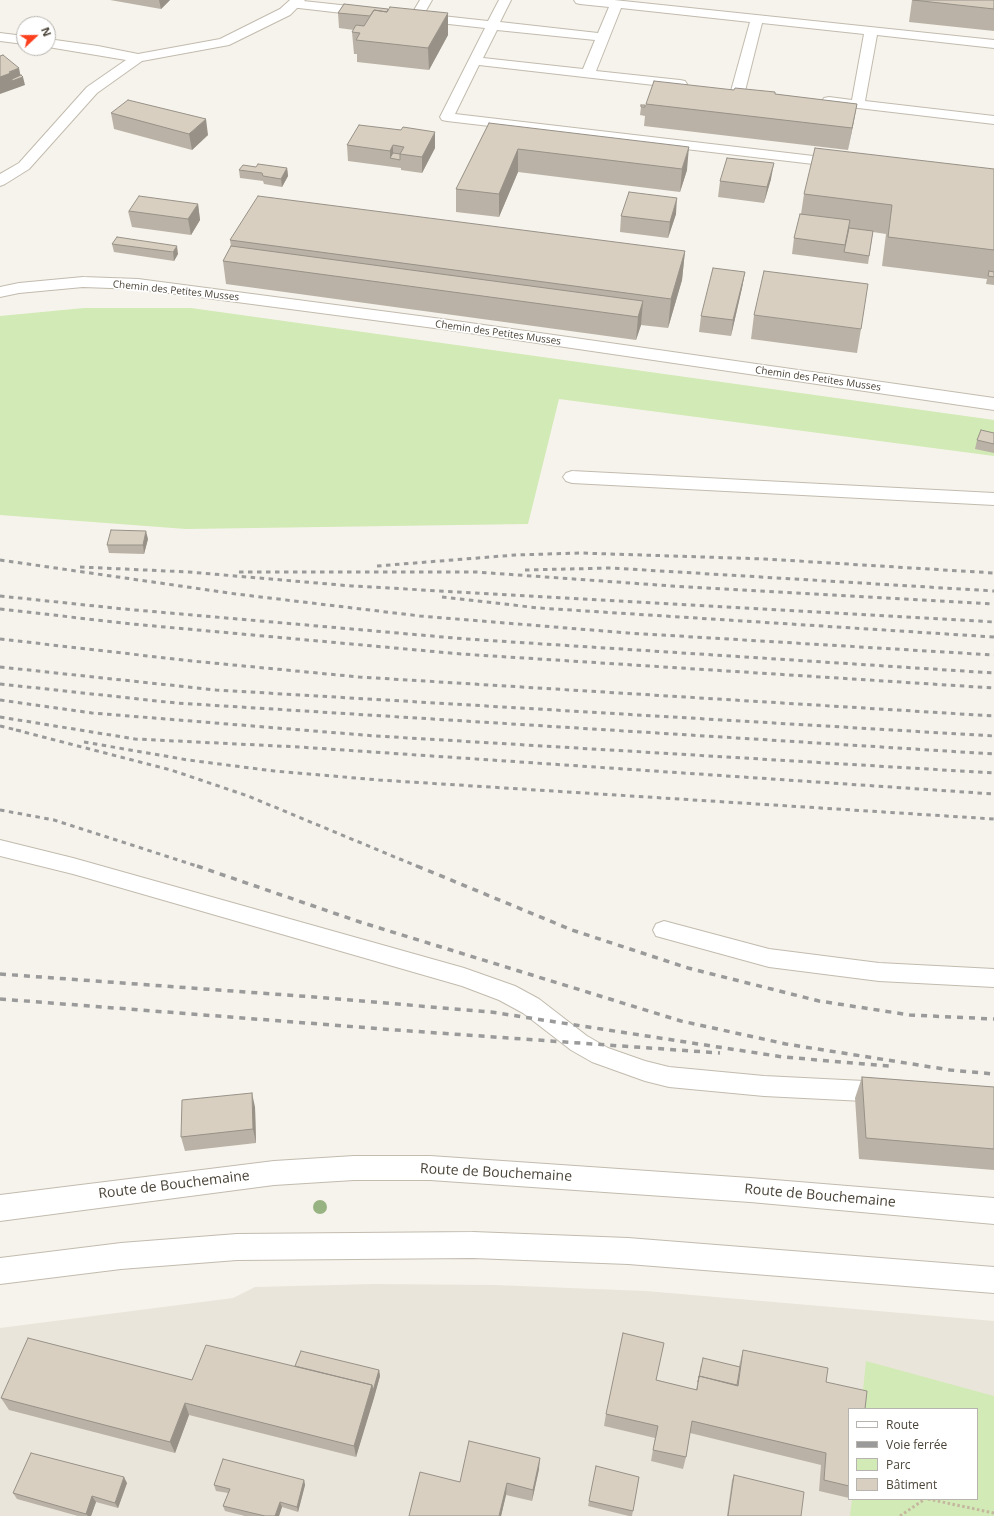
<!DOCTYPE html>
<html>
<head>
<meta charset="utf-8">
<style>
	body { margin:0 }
	#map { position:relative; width:994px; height:1516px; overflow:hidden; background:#f6f3ec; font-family:"Open Sans",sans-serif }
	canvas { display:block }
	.legend { position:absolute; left:848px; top:1408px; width:130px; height:92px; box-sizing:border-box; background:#fff; border:1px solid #b7b4b0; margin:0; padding:5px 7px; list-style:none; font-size:12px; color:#4b4439 }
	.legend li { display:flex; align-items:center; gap:8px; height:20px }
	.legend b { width:20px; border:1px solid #b7b4b0 }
	.north { position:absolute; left:16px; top:16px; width:40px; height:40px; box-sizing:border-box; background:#fff; border:1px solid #b7b4b0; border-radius:50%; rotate:68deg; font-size:11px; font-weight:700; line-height:16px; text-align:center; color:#4b4439 }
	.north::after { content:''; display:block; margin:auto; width:14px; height:18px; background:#fc3f1d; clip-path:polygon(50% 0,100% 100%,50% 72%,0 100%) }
</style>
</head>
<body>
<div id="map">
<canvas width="994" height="1516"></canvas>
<ul class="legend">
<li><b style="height:5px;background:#fff"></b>Route</li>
<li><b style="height:5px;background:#9a9a9a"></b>Voie ferrée</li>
<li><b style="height:11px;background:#d2eab5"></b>Parc</li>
<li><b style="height:11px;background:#d8cfc1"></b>Bâtiment</li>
</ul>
<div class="north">N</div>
</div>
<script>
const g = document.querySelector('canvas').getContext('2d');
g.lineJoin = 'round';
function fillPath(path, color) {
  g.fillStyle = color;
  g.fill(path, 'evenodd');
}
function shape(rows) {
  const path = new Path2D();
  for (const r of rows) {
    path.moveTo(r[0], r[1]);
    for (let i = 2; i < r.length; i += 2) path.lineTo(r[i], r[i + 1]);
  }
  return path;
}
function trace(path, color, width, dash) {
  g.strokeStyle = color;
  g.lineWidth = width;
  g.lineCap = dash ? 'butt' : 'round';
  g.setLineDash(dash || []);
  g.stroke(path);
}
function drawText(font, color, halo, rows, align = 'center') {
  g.font = font + ' "Open Sans",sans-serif';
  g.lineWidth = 3.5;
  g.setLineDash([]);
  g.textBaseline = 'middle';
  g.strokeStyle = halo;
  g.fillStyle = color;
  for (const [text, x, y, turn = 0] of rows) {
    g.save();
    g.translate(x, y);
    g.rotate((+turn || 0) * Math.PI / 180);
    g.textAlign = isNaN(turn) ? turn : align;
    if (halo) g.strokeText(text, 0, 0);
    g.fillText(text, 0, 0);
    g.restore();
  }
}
fillPath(shape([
	[374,1284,495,1285,646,1291,994,1321,994,1516,0,1516,0,1328,233,1298,255,1287],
	[849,1409,977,1409,977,1499,849,1499]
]), '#eae5da');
fillPath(shape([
	[84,308,191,308,994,420,994,456,559,399,528,524,186,529,0,515,0,316],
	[866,1361,994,1396,994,1516,850,1516,852,1499,977,1499,977,1409,861,1409]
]), '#d2eab5');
const service = shape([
	[294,0,368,8,372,9,374,12,372,15,368,16,290,7,288,4,290,1,294,0],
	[420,0,432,0,424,14,488,21,499,0,511,0,500,22,598,33,609,7,580,4,576,3,574,0,614,0,994,40,994,48,877,35,865,101,994,116,994,124,824,104,822,101,824,98,829,97,852,100,864,34,762,23,745,91,743,94,733,94,731,91,750,22,621,8,596,71,680,80,685,81,687,84,685,87,680,88,479,65,455,114,839,159,844,160,846,163,844,166,839,167,447,121,442,120,440,117,485,28,412,20,410,17,420,0],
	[497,30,595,40,583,69,483,58,497,30],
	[572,471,994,493,994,505,572,483,566,481,563,477,566,473,572,471],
	[0,840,73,858,464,968,515,986,539,999,587,1036,608,1048,645,1061,669,1067,764,1076,884,1082,892,1085,896,1092,892,1099,884,1102,764,1096,669,1087,645,1081,592,1062,571,1050,523,1013,499,1000,462,986,73,874,0,856,0,840],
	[664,921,769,949,879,963,994,969,994,987,879,981,769,967,656,936,653,930,656,924,664,921]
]);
const minor = shape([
	[290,0,305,0,290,15,229,45,142,61,97,93,29,169,5,184,0,186,0,174,19,163,87,87,126,60,48,47,48,39,98,46,138,54,220,39,280,9,290,0],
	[0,33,24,36,24,44,0,41,0,33],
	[83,277,138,279,442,319,994,398,994,410,442,329,138,289,83,287,19,293,0,297,0,287,19,283,83,277]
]);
const tertiary = shape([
	[354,1156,430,1156,750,1178,994,1198,994,1224,750,1202,430,1180,354,1180,274,1185,0,1221,0,1195,274,1161,354,1156],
	[473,1232,628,1238,994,1267,994,1293,628,1264,473,1258,237,1260,121,1269,0,1284,0,1258,121,1243,237,1234,473,1232]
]);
trace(service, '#c2bbae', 2);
trace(minor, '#c2bbae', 2);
trace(tertiary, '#c2bbae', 2);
trace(shape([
	[928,1499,994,1513],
	[900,1516,925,1499]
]), '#c4b79f', 3, [2.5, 2.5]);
fillPath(service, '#fff');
fillPath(minor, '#fff');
fillPath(tertiary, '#fff');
trace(shape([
	[0,560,236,594,420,616,628,633,994,655],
	[377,566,515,555,580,553,765,559,994,573],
	[80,567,189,572,352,586,994,622],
	[525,570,611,568,994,591],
	[239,572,476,572,672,586,994,604],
	[0,596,124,609,466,639,994,673],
	[442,597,539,608,994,637],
	[0,609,132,624,461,654,994,688],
	[0,639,192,661,359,677,994,716],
	[0,667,216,690,994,736],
	[0,684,176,703,994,754],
	[0,700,92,713,376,736,994,773],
	[0,717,135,739,299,747,994,794],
	[0,726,21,731],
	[16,730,171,770,248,796,419,867],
	[84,742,188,760,274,771,379,780,994,819],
	[0,810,54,820,200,867]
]), '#9a9a9a', 3, [4.5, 4.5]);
trace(shape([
	[197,866,360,922,681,1021,786,1044,950,1070,994,1074],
	[417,866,572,930,688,968,819,1001,910,1015,994,1019],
	[0,974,314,997,491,1012,783,1057,889,1066],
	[0,999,396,1030,720,1053]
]), '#9a9a9a', 3.5, [6, 6]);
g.fillStyle = '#97b381';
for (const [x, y] of [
	[320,1207]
]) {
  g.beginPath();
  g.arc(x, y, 7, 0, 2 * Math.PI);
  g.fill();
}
fillPath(shape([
	[110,0,170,0,161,9],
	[912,0,994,0,994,31,909,22],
	[344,4,448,35,429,70,357,62,357,54,354,54,352,32,354,30,339,28,338,13],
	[775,94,857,104,848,150,644,126,645,116,640,115,641,107,645,105,646,104],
	[111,113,208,135,192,150,114,129],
	[489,123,687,170,680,192,518,172,499,217,456,212,456,189],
	[401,130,435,148,422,173,401,170,401,168,348,161,347,145],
	[256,167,287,168,288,176,282,187,264,184,263,181,240,178,239,170],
	[994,169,994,285,986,284,987,279,882,266,886,234,873,232,868,264,792,254,794,238,801,214,804,194],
	[771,179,764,203,718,197,720,181],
	[198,204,200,220,191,235,132,227,128,211],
	[676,214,668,238,620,232,621,216],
	[117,237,178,254,174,261,114,252,112,244],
	[230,240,685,251,682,280,668,328,641,325,636,340,226,284,223,261,231,246],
	[745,272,742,288,731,336,699,332,701,316],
	[754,315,861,329,857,353,751,339],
	[994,433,994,453,975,449,977,440],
	[148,539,144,554,109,553,107,545],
	[862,1077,994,1087,994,1170,859,1159,855,1098],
	[255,1107,256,1143,185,1151,181,1137],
	[743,1350,826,1382,849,1409,849,1498,819,1491,821,1465,690,1433,686,1457,683,1469,651,1461,655,1438,604,1426,606,1414,657,1380,696,1390,701,1364,739,1366],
	[295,1366,379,1370,380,1376,356,1457,189,1415,175,1453,9,1410,1,1398,192,1380],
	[539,1469,532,1501,506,1495,501,1516,409,1516,460,1482],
	[734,1475,801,1516,727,1516,732,1480],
	[639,1477,632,1516,629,1516,588,1506,589,1501],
	[304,1480,305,1485,298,1512,282,1507,279,1516,245,1516,225,1511,223,1506,228,1493,216,1491,214,1485],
	[127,1483,118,1508,96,1502,91,1516,78,1516,17,1499,13,1493]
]), '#bab2a6');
fillPath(shape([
	[159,0,170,0,161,9],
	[448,13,448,35,429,70,428,48],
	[19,68,21,78,23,77,25,85,14,89,12,81,14,89,0,94,0,77,9,72],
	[857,104,853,126,848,150,852,128],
	[206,119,208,135,192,150,189,134],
	[435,132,435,148,422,173,422,157],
	[393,145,393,159,390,158,390,151],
	[689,147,687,170,680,192,682,169],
	[518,149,518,172,499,217,499,194],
	[774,163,771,179,764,203,767,187],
	[287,168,288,176,282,187,281,179],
	[677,198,676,214,668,238,670,222],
	[198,204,200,220,191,235,188,219],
	[177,246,178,254,174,261,173,252],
	[685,251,682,280,668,328,671,299],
	[745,272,742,288,731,336,733,320],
	[643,301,641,325,636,340,638,317],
	[146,531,148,539,144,554,143,545],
	[252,1093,255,1107,256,1143,253,1129],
	[379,1370,380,1376,374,1398,373,1391],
	[372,1385,374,1398,356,1457,354,1446],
	[185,1403,189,1415,175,1453,170,1442],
	[540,1458,539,1469,532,1501,533,1490],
	[124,1477,127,1483,118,1508,115,1503],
	[304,1480,305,1485,298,1512,297,1507],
	[507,1483,506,1495,501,1516,499,1516],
	[92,1496,96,1502,91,1516,88,1516,86,1514],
	[280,1502,282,1507,279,1516,275,1516]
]), '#979187');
const building = shape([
	[913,0,994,0,994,9,913,0],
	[344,4,388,9,387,12,374,10,370,16,338,13,344,4],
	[390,7,448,13,428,48,356,40,360,33,352,32,356,25,364,26,374,10,387,12,390,7],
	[3,55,19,68,9,72,11,73,0,77,0,56,3,55],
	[21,75,23,77,12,81,12,79,21,75],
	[654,81,734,90,735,88,775,92,775,94,857,104,852,128,646,104,654,81],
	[128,100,206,119,189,134,111,113,128,100],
	[641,105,645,105,645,107,641,107,641,105],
	[489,123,689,147,682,169,518,149,499,194,456,189,489,123],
	[359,125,401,130,403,127,435,132,422,157,400,154,404,147,393,145,390,151,347,145,359,125],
	[815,148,994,169,994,250,888,237,892,205,804,194,815,148],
	[393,153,400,154,400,160,390,158,393,153],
	[727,158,774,163,767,187,720,181,727,158],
	[258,164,287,168,281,179,263,176,262,173,239,170,243,165,256,167,258,164],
	[629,192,677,198,670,222,621,216,629,192],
	[139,196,198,204,188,219,129,211,139,196],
	[258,196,685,251,671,299,230,240,258,196],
	[800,214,850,220,845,245,794,238,800,214],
	[849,228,873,231,869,256,844,252,849,228],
	[117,237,177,246,173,252,112,244,117,237],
	[231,246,643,301,638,317,223,261,231,246],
	[713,268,745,272,733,320,701,316,713,268],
	[764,271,868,284,861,329,754,315,764,271],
	[989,271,994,272,994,277,988,276,989,271],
	[981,430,994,433,994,444,977,440,981,430],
	[111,530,146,531,143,545,107,545,111,530],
	[862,1077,994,1087,994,1149,866,1138,862,1077],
	[252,1093,253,1129,181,1137,182,1100,252,1093],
	[623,1333,664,1343,656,1380,697,1390,699,1376,738,1386,743,1350,828,1368,826,1382,867,1391,865,1409,849,1409,849,1486,824,1480,826,1453,692,1421,686,1457,653,1450,658,1426,606,1414,623,1333],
	[28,1338,192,1380,206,1345,372,1385,354,1446,185,1403,170,1442,1,1398,28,1338],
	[301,1351,379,1370,373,1391,372,1385,295,1366,301,1351],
	[703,1358,740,1367,737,1385,699,1376,698,1382,703,1358],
	[469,1441,540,1458,533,1490,507,1483,499,1516,409,1516,420,1472,460,1482,469,1441],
	[31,1453,124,1477,115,1503,92,1496,86,1514,13,1493,31,1453],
	[223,1459,304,1480,297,1507,280,1502,275,1516,265,1516,223,1506,230,1489,214,1485,223,1459],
	[596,1466,639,1477,633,1511,589,1501,596,1466],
	[734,1475,804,1492,801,1516,728,1516,734,1475]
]);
fillPath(building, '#d8cfc1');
trace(building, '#979187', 1);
drawText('10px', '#4b4439', '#fff', [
	["Chemin des Petites Musses",176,291,6],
	["Chemin des Petites Musses",498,333,8],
	["Chemin des Petites Musses",818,379,8]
]);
drawText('14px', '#4b4439', '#fff', [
	["Route de Bouchemaine",496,1173,3],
	["Route de Bouchemaine",174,1185,-7],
	["Route de Bouchemaine",820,1196,5]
]);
</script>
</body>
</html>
